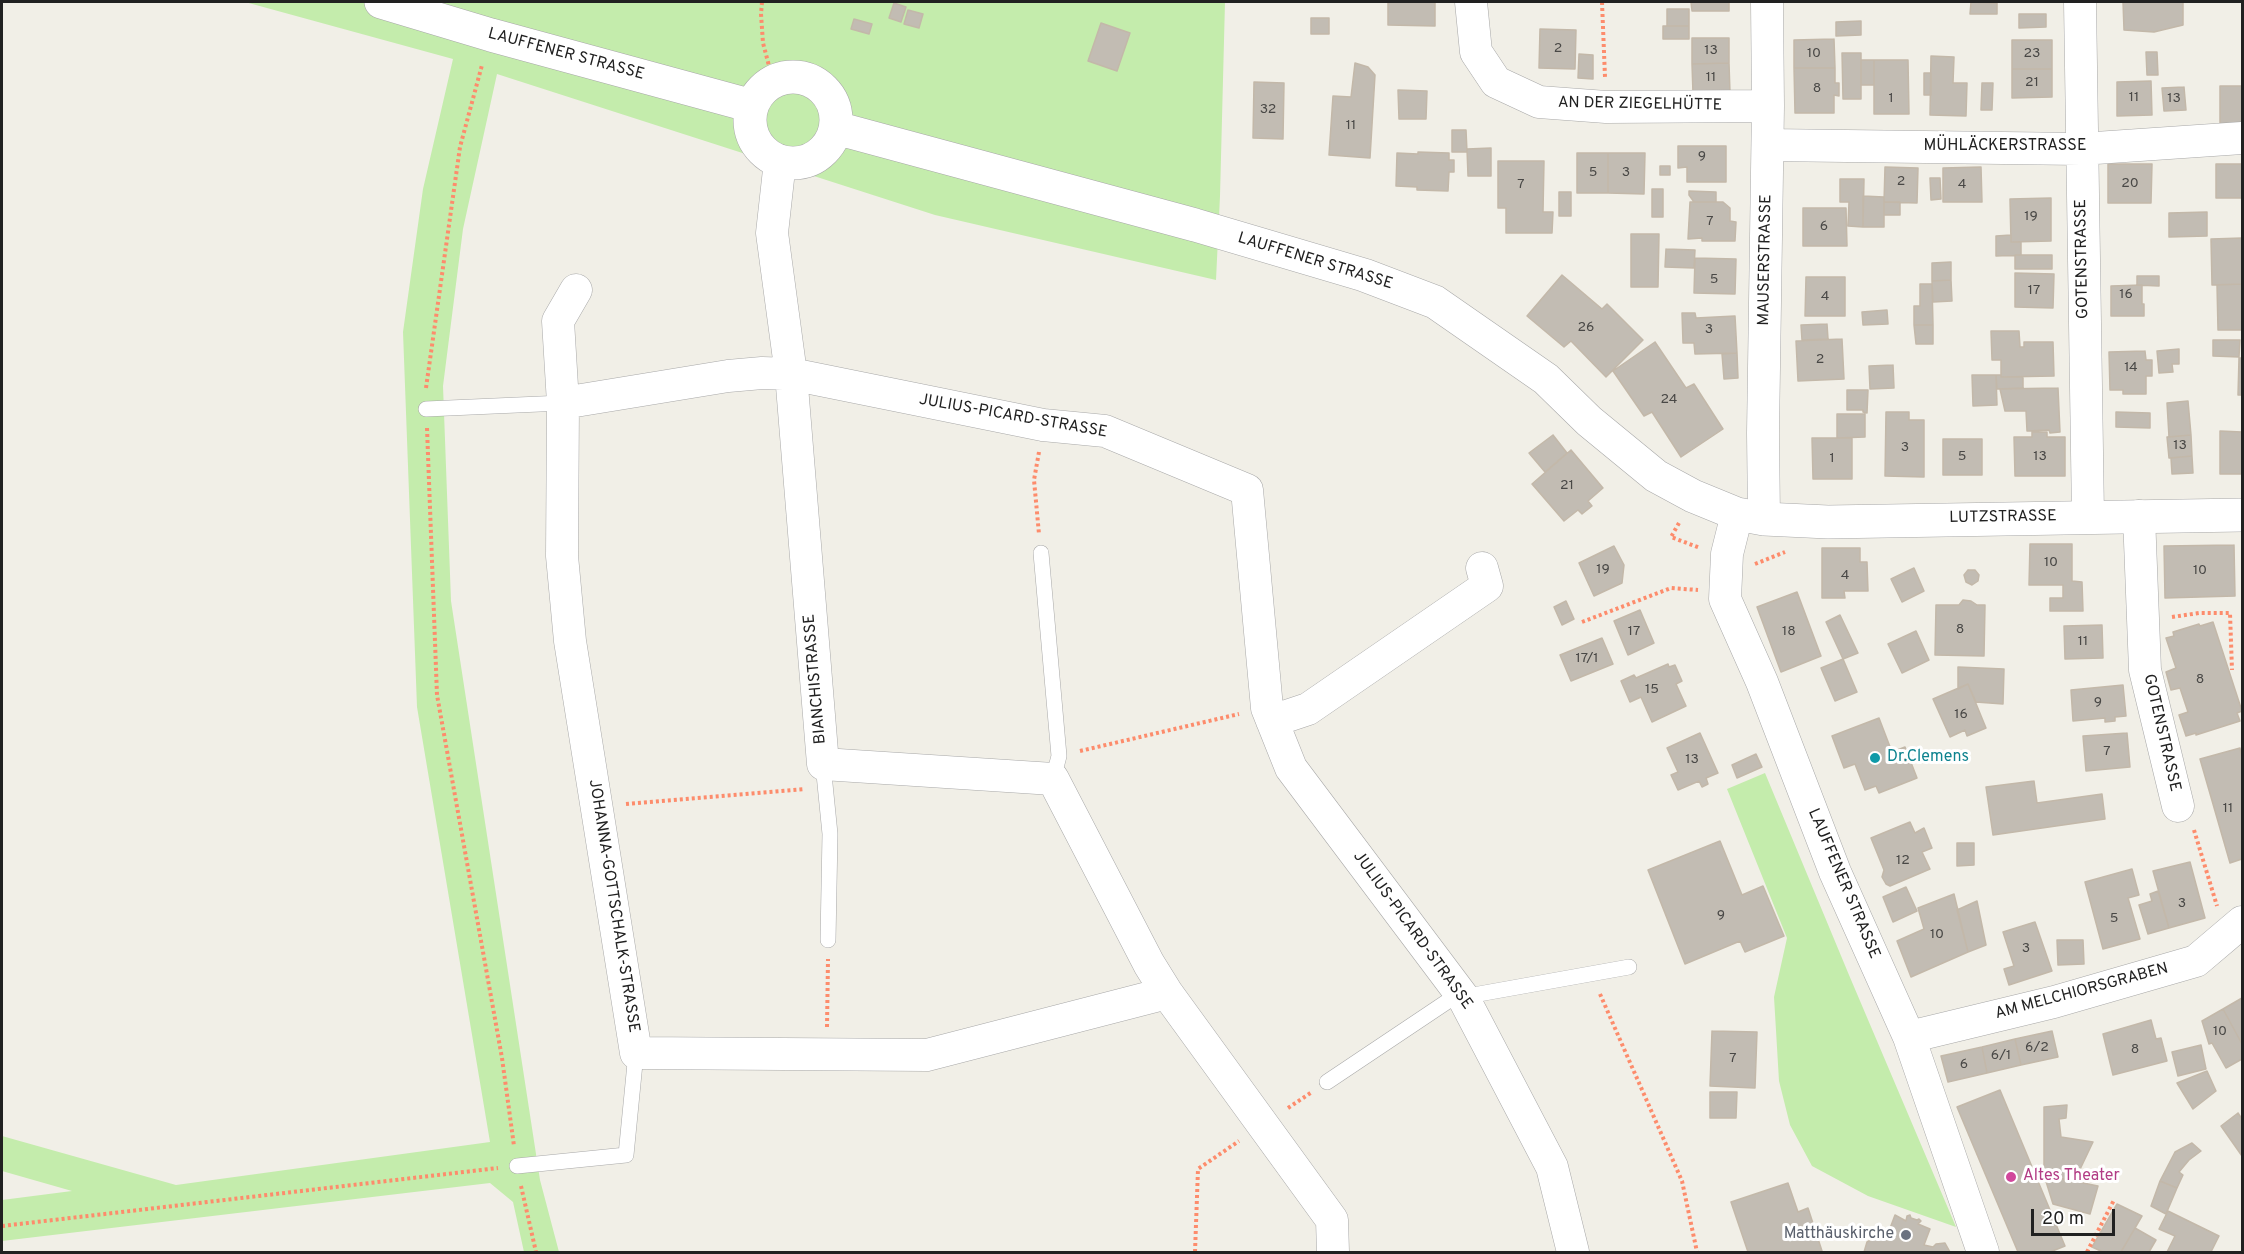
<!DOCTYPE html>
<html>
<head>
<meta charset="utf-8">
<style>
	body { margin:0 }
	#map { position:relative; width:2244px; height:1254px; overflow:hidden; background:#f1efe7; font-family:Overpass,sans-serif }
	canvas { display:block }
	.frame { position:absolute; inset:0; border:3px solid #212121; pointer-events:none }
	.scale { position:absolute; left:2031px; top:1209px; width:84px; height:27px; box-sizing:border-box; border:3px solid #212121; border-top:0; padding-left:8px; font-size:18px; line-height:21px; white-space:nowrap; color:#212121; -webkit-text-stroke:4px #fff; paint-order:stroke }
</style>
</head>
<body>
<div id="map">
<canvas width="2244" height="1254"></canvas>
<div class="frame"></div>
<div class="scale">20 m</div>
</div>
<script>
const g = document.querySelector('canvas').getContext('2d');
g.lineJoin = 'round';
function fillPath(path, color) {
  g.fillStyle = color;
  g.fill(path, 'evenodd');
}
function shape(rows) {
  const path = new Path2D();
  for (const r of rows) {
    if (r.length === 3) {
      path.moveTo(r[0] + r[2], r[1]);
      path.arc(r[0], r[1], r[2], 0, 2 * Math.PI);
      continue;
    }
    path.moveTo(r[0], r[1]);
    for (let i = 2; i < r.length; i += 2) path.lineTo(r[i], r[i + 1]);
  }
  return path;
}
function trace(path, color, width, dash) {
  g.strokeStyle = color;
  g.lineWidth = width;
  g.lineCap = dash ? 'butt' : 'round';
  g.setLineDash(dash || []);
  g.stroke(path);
}
function drawText(font, color, halo, rows, align = 'center') {
  g.font = font + ' Overpass,sans-serif';
  g.lineWidth = 6;
  g.setLineDash([]);
  g.textBaseline = 'middle';
  g.strokeStyle = halo;
  g.fillStyle = color;
  for (const [text, x, y, turn = 0] of rows) {
    g.save();
    g.translate(x, y);
    g.rotate((+turn || 0) * Math.PI / 180);
    g.textAlign = isNaN(turn) ? turn : align;
    if (halo) g.strokeText(text, 0, 0);
    g.fillText(text, 0, 0);
    g.restore();
  }
}
fillPath(shape([
	[245,2,1225,2,1220,196,1216,280,935,215,497,74,463,229,443,386,451,601,540,1180,559,1252,524,1252,513,1202,490,1183,2,1241,2,1200,72,1191,2,1171,2,1136,176,1185,490,1142,417,707,403,332,423,189,453,59],
	[1765,773,1849,975,1956,1227,1868,1196,1812,1166,1790,1125,1779,1081,1774,997,1787,938,1727,789]
]), '#c4ecac');
const building = shape([
	[1388,2,1435,2,1435,26,1388,25,1388,2],
	[1681,2,1729,2,1729,11,1692,11,1691,2,1681,2],
	[1971,2,1997,3,1997,14,1970,14,1971,2],
	[2123,2,2183,2,2183,25,2154,32,2124,30,2123,2],
	[894,3,906,7,901,22,889,18,894,3],
	[1667,9,1689,9,1689,26,1667,26,1667,9],
	[908,10,923,14,919,28,904,24,908,10],
	[2019,14,2046,14,2046,27,2019,28,2019,14],
	[1311,18,1329,18,1329,34,1311,34,1311,18],
	[854,19,872,24,869,34,851,29,854,19],
	[1861,21,1861,35,1836,36,1836,22,1861,21],
	[1101,23,1130,33,1117,71,1088,61,1101,23],
	[1663,26,1689,26,1689,39,1663,39,1663,26],
	[1540,29,1576,30,1575,69,1539,68,1540,29],
	[1692,38,1729,38,1729,63,1692,64,1692,38],
	[1834,39,1835,68,1794,68,1794,40,1834,39],
	[2012,40,2052,40,2052,69,2012,69,2012,40],
	[2146,52,2157,52,2158,75,2147,75,2146,52],
	[1842,53,1861,53,1861,99,1843,99,1842,53],
	[1579,54,1593,55,1593,79,1578,78,1579,54],
	[1931,56,1954,57,1953,83,1967,83,1966,116,1930,115,1931,56],
	[1861,60,1874,60,1874,85,1861,85,1861,60],
	[1874,60,1908,60,1909,114,1874,114,1874,60],
	[1355,63,1368,67,1375,75,1370,158,1329,155,1333,96,1351,97,1355,63],
	[1729,63,1730,93,1693,94,1692,64,1729,63],
	[1794,68,1835,68,1835,83,1839,83,1839,96,1834,95,1834,113,1795,113,1794,68],
	[2012,69,2052,69,2052,97,2012,98,2012,69],
	[1924,73,1931,73,1931,95,1924,95,1924,73],
	[2151,81,2152,115,2117,116,2117,82,2151,81],
	[1254,82,1284,83,1283,139,1253,138,1254,82],
	[1982,83,1993,83,1992,110,1981,110,1982,83],
	[2220,86,2242,86,2242,126,2220,126,2220,86],
	[2184,87,2186,110,2164,111,2162,88,2184,87],
	[1398,90,1427,91,1426,119,1399,119,1398,90],
	[1452,130,1466,130,1467,152,1452,152,1452,130],
	[1678,146,1726,146,1726,182,1687,182,1687,167,1678,168,1678,146],
	[1491,148,1491,176,1468,176,1467,149,1491,148],
	[1418,152,1449,153,1449,160,1454,160,1454,172,1449,172,1448,191,1417,190,1417,187,1396,186,1397,153,1418,154,1418,152],
	[1577,153,1608,153,1608,193,1577,193,1577,153],
	[1608,153,1645,153,1644,194,1608,193,1608,153],
	[1498,161,1544,161,1543,212,1553,212,1552,233,1506,233,1506,208,1498,208,1498,161],
	[2108,164,2152,164,2151,203,2108,203,2108,164],
	[2216,164,2242,164,2242,198,2216,198,2216,164],
	[1660,166,1670,166,1670,175,1660,175,1660,166],
	[1885,167,1918,168,1917,203,1884,202,1885,167],
	[1981,167,1982,202,1943,202,1943,168,1981,167],
	[1930,178,1940,178,1941,199,1931,200,1930,178],
	[1840,179,1864,179,1863,227,1848,226,1849,202,1840,202,1840,179],
	[1652,189,1663,189,1663,217,1652,217,1652,189],
	[1689,191,1716,192,1716,202,1694,202,1689,195,1689,191],
	[1559,192,1571,192,1571,216,1559,216,1559,192],
	[1863,196,1884,197,1884,227,1863,227,1863,196],
	[2051,198,2051,241,2011,242,2010,199,2051,198],
	[1690,202,1723,202,1730,208,1730,221,1736,222,1735,241,1702,241,1702,238,1688,239,1690,202],
	[1884,202,1900,202,1900,215,1884,215,1884,202],
	[1803,208,1846,208,1847,246,1803,246,1803,208],
	[2207,212,2207,236,2169,237,2169,213,2207,212],
	[1631,234,1659,234,1658,287,1631,287,1631,234],
	[2011,235,2011,242,2021,242,2021,255,1996,256,1996,236,2011,235],
	[2242,238,2242,284,2212,285,2211,239,2242,238],
	[1666,249,1695,250,1694,268,1665,267,1666,249],
	[2015,255,2052,255,2052,269,2015,269,2015,255],
	[1695,258,1736,259,1735,294,1694,293,1695,258],
	[1951,262,1951,280,1932,281,1932,263,1951,262],
	[2015,273,2054,274,2053,308,2015,307,2015,273],
	[1562,275,1602,309,1607,304,1643,340,1606,377,1571,341,1564,347,1527,316,1562,275],
	[2137,276,2159,276,2159,286,2137,285,2137,276],
	[1806,277,1845,277,1845,316,1805,316,1806,277],
	[1951,280,1952,301,1933,302,1932,281,1951,280],
	[1920,284,1932,284,1933,325,1914,325,1914,306,1920,306,1920,284],
	[2242,284,2242,330,2218,330,2217,285,2242,284],
	[2142,285,2142,304,2144,304,2144,316,2111,316,2111,286,2142,285],
	[1887,310,1888,324,1863,325,1862,312,1887,310],
	[1682,313,1695,313,1696,318,1735,316,1737,353,1695,354,1694,343,1683,343,1682,313],
	[1827,324,1828,339,1802,340,1801,325,1827,324],
	[1914,325,1933,325,1933,344,1916,344,1914,325],
	[1991,331,2019,331,2020,347,2024,347,2024,342,2053,342,2054,376,2001,377,2001,360,1992,360,1991,331],
	[1842,339,1844,379,1798,381,1796,341,1842,339],
	[2213,340,2240,340,2239,357,2213,356,2213,340],
	[1655,342,1686,388,1694,384,1723,429,1681,457,1652,412,1644,416,1613,371,1655,342],
	[2179,349,2179,364,2172,364,2173,372,2159,373,2157,351,2179,349],
	[2145,351,2146,360,2152,360,2152,376,2146,376,2146,394,2123,394,2123,390,2110,390,2109,352,2145,351],
	[1737,353,1738,378,1724,379,1722,354,1737,353],
	[2239,358,2242,358,2242,395,2238,395,2239,358],
	[1893,365,1894,388,1870,389,1869,366,1893,365],
	[1972,375,1996,375,1997,405,1973,406,1972,375],
	[1996,375,2001,375,2001,377,2023,377,2023,388,1997,389,1996,375],
	[2058,388,2060,432,2050,433,2049,430,2027,431,2026,411,2005,411,2000,389,2058,388],
	[1847,390,1868,390,1867,413,1863,412,1863,410,1847,410,1847,390],
	[2188,401,2191,435,2169,437,2167,403,2188,401],
	[1886,412,1909,412,1909,420,1924,420,1924,477,1885,476,1886,412],
	[2116,412,2150,413,2150,428,2116,427,2116,412],
	[1837,414,1865,414,1865,437,1837,438,1837,414],
	[2220,431,2242,432,2242,474,2220,474,2220,431],
	[2032,432,2047,432,2047,437,2065,437,2065,476,2015,476,2014,437,2032,437,2032,432],
	[1553,435,1567,453,1545,472,1529,453,1553,435],
	[2191,435,2192,456,2169,458,2167,437,2191,435],
	[1812,438,1852,438,1852,479,1813,479,1812,438],
	[1943,439,1982,439,1982,475,1943,475,1943,439],
	[1571,450,1603,488,1588,501,1592,506,1582,514,1578,510,1564,521,1532,484,1571,450],
	[2192,456,2193,473,2172,474,2171,458,2192,456],
	[2030,544,2072,544,2072,581,2082,582,2083,611,2050,611,2050,598,2063,598,2063,585,2029,585,2030,544],
	[2234,545,2235,596,2165,598,2164,546,2234,545],
	[1614,546,1624,565,1622,583,1594,596,1579,563,1614,546],
	[1822,548,1860,548,1860,562,1867,562,1868,591,1844,591,1845,598,1822,598,1822,548],
	[1914,568,1924,591,1902,602,1891,579,1914,568],
	[1968,570,1975,570,1979,575,1978,581,1972,585,1966,582,1964,575,1968,570],
	[1797,592,1821,656,1781,672,1757,607,1797,592],
	[1963,600,1971,601,1977,605,1985,605,1984,656,1935,655,1936,605,1959,605,1963,600],
	[1566,601,1574,619,1562,625,1554,607,1566,601],
	[1640,610,1654,643,1628,655,1614,621,1640,610],
	[1840,615,1858,653,1843,659,1826,622,1840,615],
	[2213,622,2242,711,2237,713,2240,721,2196,735,2196,733,2186,736,2179,715,2188,712,2180,688,2171,690,2166,672,2176,668,2166,638,2174,636,2173,632,2199,624,2200,626,2213,622],
	[2102,625,2103,658,2065,659,2064,626,2102,625],
	[1916,631,1929,660,1902,673,1888,644,1916,631],
	[1602,638,1613,664,1571,681,1560,655,1602,638],
	[1843,659,1857,692,1835,701,1821,668,1843,659],
	[1668,664,1669,667,1675,665,1682,681,1676,684,1686,706,1652,722,1641,697,1630,702,1621,681,1634,675,1636,678,1668,664],
	[1958,667,2004,669,2003,704,1976,702,1968,684,1958,689,1958,667],
	[1968,684,1986,728,1967,736,1965,730,1950,737,1933,699,1968,684],
	[2123,685,2126,716,2115,717,2115,721,2105,722,2105,718,2073,721,2071,690,2123,685],
	[1879,718,1892,752,1905,747,1917,778,1879,793,1876,786,1865,790,1855,764,1844,768,1832,736,1879,718],
	[1700,733,1718,773,1706,778,1708,784,1702,787,1699,781,1678,790,1671,775,1678,772,1667,748,1700,733],
	[2127,733,2130,767,2086,771,2083,736,2127,733],
	[2240,748,2242,758,2242,859,2230,863,2200,759,2240,748],
	[1756,754,1762,767,1737,778,1732,765,1756,754],
	[2034,781,2037,803,2102,794,2105,819,1993,835,1986,787,2034,781],
	[1910,822,1915,833,1924,828,1932,848,1922,852,1930,869,1890,886,1886,884,1882,877,1884,870,1871,838,1910,822],
	[1720,841,1742,895,1763,886,1784,936,1745,952,1740,941,1685,964,1648,870,1720,841],
	[1957,843,1974,843,1974,865,1957,866,1957,843],
	[2190,862,2205,918,2169,928,2153,871,2190,862],
	[2132,869,2139,895,2128,898,2140,939,2103,949,2085,882,2132,869],
	[1906,887,1917,911,1893,922,1883,897,1906,887],
	[2158,891,2169,928,2148,934,2139,905,2152,901,2150,894,2158,891],
	[1954,894,1968,952,1911,977,1897,941,1924,929,1918,908,1954,894],
	[1977,901,1986,945,1968,952,1957,910,1977,901],
	[2035,922,2052,971,2009,985,2004,969,2014,966,2003,932,2035,922],
	[2057,940,2083,940,2084,964,2058,965,2057,940],
	[2242,998,2242,1044,2223,1009,2242,998],
	[2223,1009,2242,1044,2242,1059,2226,1068,2212,1043,2209,1044,2202,1021,2223,1009],
	[2151,1020,2156,1039,2161,1038,2167,1061,2113,1075,2103,1034,2151,1020],
	[1712,1031,1757,1032,1755,1088,1710,1086,1712,1031],
	[2052,1031,2058,1057,2021,1065,2015,1039,2052,1031],
	[2015,1039,2021,1065,1987,1073,1982,1047,2015,1039],
	[2201,1045,2206,1069,2178,1076,2172,1052,2201,1045],
	[1982,1047,1987,1073,1948,1082,1941,1056,1982,1047],
	[2207,1071,2216,1091,2193,1109,2177,1083,2207,1071],
	[2000,1090,2065,1246,2050,1252,2018,1252,1957,1107,2000,1090],
	[1710,1092,1737,1092,1736,1118,1710,1118,1710,1092],
	[2067,1105,2066,1118,2059,1119,2061,1137,2093,1142,2074,1182,2044,1175,2044,1107,2067,1105],
	[2238,1113,2242,1119,2242,1156,2221,1126,2238,1113],
	[2192,1143,2201,1151,2189,1160,2179,1172,2183,1175,2177,1188,2160,1181,2175,1152,2192,1143],
	[2044,1175,2098,1186,2090,1214,2053,1204,2044,1175],
	[2160,1181,2177,1188,2166,1214,2151,1206,2160,1181],
	[1788,1183,1798,1212,1808,1208,1822,1251,1748,1252,1731,1202,1788,1183],
	[2117,1204,2142,1216,2121,1252,2103,1252,2092,1247,2117,1204],
	[2168,1211,2219,1236,2211,1252,2167,1252,2175,1236,2159,1229,2168,1211],
	[1895,1215,1906,1221,1907,1216,1910,1215,1911,1218,1917,1220,1919,1219,1921,1221,1918,1224,1930,1229,1924,1245,1933,1247,1936,1244,1945,1243,1950,1252,1864,1252,1867,1242,1875,1238,1882,1239,1887,1230,1889,1231,1895,1215],
	[2135,1228,2156,1240,2149,1252,2121,1252,2135,1228]
]);
fillPath(building, '#c2bcb3');
trace(building, '#c3b8a9', 1.5);
const service = shape([
	[426,409,563,403],
	[1041,553,1059,756,1053,779],
	[823,764,830,834,828,940],
	[1327,1082,1451,999,1629,967],
	[517,1166,626,1155,636,1053]
]);
const minor = shape([
	[1471,2,1476,52,1496,82,1539,102,1606,107,1768,106],
	[2080,2,2088,516],
	[1768,145,2081,149,2242,138],
	[780,161,772,233,791,374,823,764,1053,779,1149,964,1167,993,1332,1220,1333,1252],
	[563,403,558,321,576,290],
	[1737,514,1727,554,1725,599,1762,682,1835,872,1909,1037,1983,1252],
	[2139,516,2145,670,2178,806],
	[1764,519,1763,433,1768,106,1767,2],
	[1272,721,1308,709,1487,586,1482,568],
	[1167,993,927,1055,636,1053,570,641,562,556,563,403,728,376,762,373,791,374,1043,425,1105,431,1247,490,1267,708,1291,768,1463,997,1552,1167,1573,1252],
	[1909,1037,2054,1002,2196,961,2242,922]
]);
const tertiary = shape([
	[381,2,491,35,752,106],
	[793,120,43],
	[836,128,1195,225,1364,275,1435,302,1546,379,1589,421,1656,476,1693,496,1737,514,1764,519,1828,522,2242,515]
]);
trace(service, '#a8a8a8', 16);
trace(minor, '#a8a8a8', 33);
trace(tertiary, '#a8a8a8', 34);
trace(shape([
	[762,2,761,14,763,43,773,81],
	[1602,2,1605,77],
	[426,388,460,147,482,65],
	[427,428,437,695,502,1058,514,1146],
	[1039,452,1034,480,1039,534],
	[1679,523,1671,537,1700,548],
	[1755,564,1785,552],
	[2172,617,2199,613,2230,613,2232,670],
	[1582,622,1671,588,1698,590],
	[1080,751,1239,714],
	[626,804,804,789],
	[2194,830,2217,906],
	[1600,994,1682,1181,1697,1252],
	[827,1027,828,959],
	[1288,1108,1312,1092],
	[521,1186,536,1252],
	[2,1226,498,1168],
	[1195,1252,1198,1169,1239,1141],
	[2087,1252,2114,1200]
]), '#fd8c6c', 4, [3, 3]);
trace(service, '#fff', 15);
trace(minor, '#fff', 32);
trace(tertiary, '#fff', 33);
for (const [x, y, r, color] of [
	[1875,758,6,"#0f9aa8"],
	[2011,1177,6,"#d1479c"],
	[1906,1235,6,"#6b7280"]
]) {
  const dot = new Path2D();
  dot.arc(x, y, r, 0, 2 * Math.PI);
  g.fillStyle = color;
  g.fill(dot);
  trace(dot, '#fff', 2);
}
drawText('14px', '#494846', null, [
	["2",1558,49],
	["13",1711,51],
	["10",1814,54],
	["23",2032,54],
	["11",1711,78],
	["21",2032,83],
	["8",1817,89],
	["11",2134,98],
	["1",1891,99],
	["13",2174,99],
	["32",1268,110],
	["11",1351,126],
	["9",1702,157],
	["5",1593,173],
	["3",1626,173],
	["2",1901,182],
	["20",2130,184],
	["7",1521,185],
	["4",1962,185],
	["19",2031,217],
	["7",1710,222],
	["6",1824,227],
	["5",1714,280],
	["17",2034,291],
	["16",2126,295],
	["4",1825,297],
	["26",1586,328],
	["3",1709,330],
	["2",1820,360],
	["14",2131,368],
	["24",1669,400],
	["13",2180,446],
	["3",1905,448],
	["5",1962,457],
	["13",2040,457],
	["1",1832,459],
	["21",1567,486],
	["10",2051,563],
	["19",1603,570],
	["10",2200,571],
	["4",1845,576],
	["8",1960,630],
	["17",1634,632],
	["18",1789,632],
	["11",2083,642],
	["17/1",1587,659],
	["8",2200,680],
	["15",1652,690],
	["9",2098,703],
	["16",1961,715],
	["7",2107,752],
	["13",1692,760],
	["11",2228,809],
	["12",1903,861],
	["3",2182,904],
	["9",1721,916],
	["5",2114,919],
	["10",1937,935],
	["3",2026,949],
	["10",2220,1032],
	["6/2",2037,1048],
	["8",2135,1050],
	["6/1",2001,1056],
	["7",1733,1059],
	["6",1964,1065]
]);
drawText('16px', '#212121', '#fff', [
	["LAUFFENER STRASSE",566,55,15],
	["AN DER ZIEGELHÜTTE",1640,105,1],
	["MÜHLÄCKERSTRASSE",2005,147],
	["GOTENSTRASSE",2083,259,-91],
	["MAUSERSTRASSE",1766,260,-89],
	["LAUFFENER STRASSE",1315,262,17],
	["JULIUS-PICARD-STRASSE",1013,417,10],
	["LUTZSTRASSE",2003,518,-1],
	["BIANCHISTRASSE",816,679,-95],
	["GOTENSTRASSE",2161,733,77],
	["LAUFFENER STRASSE",1843,884,67],
	["JOHANNA-GOTTSCHALK-STRASSE",613,906,81],
	["JULIUS-PICARD-STRASSE",1412,931,54],
	["AM MELCHIORSGRABEN",2082,992,-15]
]);
drawText('16px', '#0d838f', '#fff', [
	["Dr.Clemens",1887,758]
], 'left');
drawText('16px', '#b23c85', '#fff', [
	["Altes Theater",2023,1177]
], 'left');
drawText('16px', '#5b616d', '#fff', [
	["Matthäuskirche",1894,1235]
], 'right');
</script>
</body>
</html>
